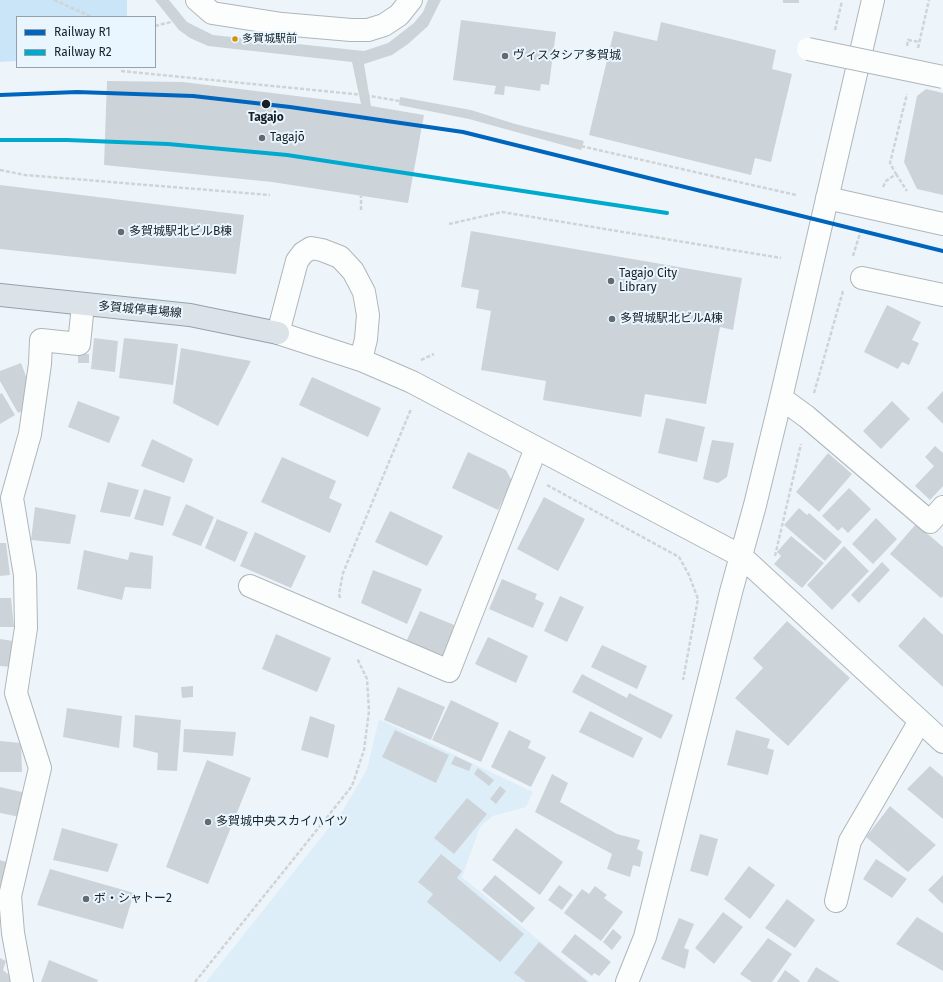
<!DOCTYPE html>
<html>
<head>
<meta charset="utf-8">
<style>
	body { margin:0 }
	#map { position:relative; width:943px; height:982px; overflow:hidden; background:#eef5fa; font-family:"Fira Sans",sans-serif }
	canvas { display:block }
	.legend { position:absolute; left:16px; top:16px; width:140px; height:52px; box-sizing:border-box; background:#e9f6ff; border:1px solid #95a0a8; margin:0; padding:5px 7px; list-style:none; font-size:12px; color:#182025 }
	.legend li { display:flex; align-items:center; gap:8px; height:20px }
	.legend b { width:20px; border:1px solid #95a0a8 }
</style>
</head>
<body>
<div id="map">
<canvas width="943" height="982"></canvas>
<ul class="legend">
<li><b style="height:5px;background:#0065bd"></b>Railway R1</li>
<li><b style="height:5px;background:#00a9ce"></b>Railway R2</li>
</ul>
</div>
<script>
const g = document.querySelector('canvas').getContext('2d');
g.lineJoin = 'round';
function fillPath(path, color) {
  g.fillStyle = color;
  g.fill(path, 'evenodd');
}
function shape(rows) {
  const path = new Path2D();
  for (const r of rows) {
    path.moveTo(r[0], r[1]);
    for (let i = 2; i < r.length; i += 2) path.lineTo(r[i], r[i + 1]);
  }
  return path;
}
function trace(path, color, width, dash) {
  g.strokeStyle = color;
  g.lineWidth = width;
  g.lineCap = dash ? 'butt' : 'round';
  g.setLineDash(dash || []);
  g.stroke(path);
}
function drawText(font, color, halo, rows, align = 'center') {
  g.font = font + ' "Fira Sans","Noto Sans JP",sans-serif';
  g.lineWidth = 4;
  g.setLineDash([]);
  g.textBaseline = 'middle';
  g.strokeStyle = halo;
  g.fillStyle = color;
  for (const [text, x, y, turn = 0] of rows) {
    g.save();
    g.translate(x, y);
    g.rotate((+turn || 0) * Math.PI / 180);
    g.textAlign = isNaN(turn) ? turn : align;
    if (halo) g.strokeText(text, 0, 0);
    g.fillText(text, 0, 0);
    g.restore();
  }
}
fillPath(shape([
	[379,719,533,792,526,807,493,816,480,827,462,877,590,982,206,982,343,810,367,769]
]), '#deeef9');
fillPath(shape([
	[0,0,127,0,127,17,17,17,17,61,0,62]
]), '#cae5f7');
fillPath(shape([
	[155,0,169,0,187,22,213,35,364,51,388,43,414,23,423,12,428,0,441,0,428,26,408,44,392,55,364,64,371,106,424,115,408,203,272,182,104,165,107,81,183,82,361,104,352,62,208,46,190,38,179,30],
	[783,0,799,0,799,3,783,3],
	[461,20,556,32,549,85,541,84,540,91,505,86,504,95,494,94,496,86,453,80],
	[661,22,776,50,772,69,792,74,771,162,755,158,751,175,589,135,614,31,657,41],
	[926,89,943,93,943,195,917,189,904,162,917,96],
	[400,97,471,110,515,124,584,141,581,150,469,119,399,105],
	[0,185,244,215,236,274,0,249],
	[471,231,742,278,733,330,720,327,706,404,645,394,641,417,543,400,546,381,481,370,491,311,476,308,479,290,461,287],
	[887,305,921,322,912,340,919,343,909,365,902,362,898,369,864,352],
	[94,338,118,341,115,372,91,369],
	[124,338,178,344,173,385,119,378],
	[181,348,251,361,218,426,173,403],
	[78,354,89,354,89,363,78,363],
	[21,363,30,387,25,410,18,413,0,381,0,371],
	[312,377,381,408,368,437,299,405],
	[943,391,943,424,927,408],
	[2,393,15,415,0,424,0,394],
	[78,401,120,417,109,443,68,427],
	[892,401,910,419,881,449,863,431],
	[666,418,705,427,697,462,658,453],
	[152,439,193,459,184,483,141,466],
	[712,440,734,443,727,477,718,483,703,479],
	[935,446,943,453,943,486,930,500,915,486,934,466,925,457],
	[468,452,506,470,512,481,498,510,452,488],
	[828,453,852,474,819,512,796,492],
	[282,457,336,481,329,498,342,504,330,533,261,502],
	[108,482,139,490,130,517,100,512],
	[849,488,871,509,848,533,842,527,838,531,822,516],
	[144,489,171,497,163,526,134,519],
	[544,497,585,519,558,571,517,549],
	[186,504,214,517,201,546,172,535],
	[35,507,76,515,70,544,31,540],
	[799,508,807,515,809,513,842,542,825,561,784,525],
	[390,511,443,536,427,566,375,542],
	[876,518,897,539,873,564,852,544],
	[217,519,248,532,235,562,205,548],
	[916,524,943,547,943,596,941,598,890,554],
	[255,532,306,556,291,588,240,566],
	[791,536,824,563,802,588,774,564,781,556,777,552],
	[0,543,6,543,10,575,0,576],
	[844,546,869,571,832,610,807,585],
	[84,550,128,560,130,552,153,556,151,589,125,587,122,600,77,589],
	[882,562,890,570,859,603,851,595],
	[373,570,422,589,407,624,361,603],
	[502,579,537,594,535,599,544,603,533,628,489,609],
	[560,596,584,607,567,642,544,631],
	[0,598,11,598,14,627,0,627],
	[420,611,459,627,445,656,406,642],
	[924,617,943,635,943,687,898,646],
	[787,621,850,678,788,746,735,698,763,668,753,658],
	[276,634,331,658,317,692,262,669],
	[488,637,528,656,516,683,475,664],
	[0,639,13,641,12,667,0,666],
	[602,645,647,666,637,689,591,667],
	[582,674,627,698,629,693,673,715,661,739,572,692],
	[193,686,193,697,182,698,181,687],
	[398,687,445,707,431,740,384,720],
	[451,700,499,723,481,762,432,740],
	[67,708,122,716,119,748,63,737],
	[590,711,643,738,633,758,579,732],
	[135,715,181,720,177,771,157,770,158,753,133,747],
	[310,716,335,725,328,758,301,750],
	[184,729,236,732,233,756,183,752],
	[395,730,449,755,436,783,382,757],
	[509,730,531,741,528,748,546,757,531,787,491,767],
	[736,730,770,739,767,748,774,750,768,775,727,765],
	[0,741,21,743,22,772,0,772],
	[455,756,472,764,469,771,451,764],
	[207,760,251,778,208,884,166,867],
	[930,766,943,777,943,819,907,789],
	[478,768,494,780,489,786,474,774],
	[552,774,568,783,560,802,617,834,640,840,637,849,643,852,640,867,633,865,630,877,607,869,612,854,535,812],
	[500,786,506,791,496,804,490,799],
	[0,787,26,793,20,817,0,813],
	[467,798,487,814,454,854,434,838],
	[890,806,936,845,908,872,866,837],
	[62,828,118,844,108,872,53,860],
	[516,828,563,862,540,895,492,860],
	[700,834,718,839,708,876,690,871],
	[441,854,462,871,457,878,524,934,500,962,427,902,433,894,418,882],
	[876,859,907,879,892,898,863,879],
	[0,860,12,864,0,891],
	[749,866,775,885,750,919,724,899],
	[50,869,134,893,123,929,37,905],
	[495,875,535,908,522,923,482,890],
	[943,875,943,904,928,890],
	[559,885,573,895,562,910,548,900],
	[595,886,607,895,604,898,623,912,601,941,564,913,582,889,589,894],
	[787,899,815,920,795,948,765,928],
	[723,912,743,927,714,964,695,948],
	[917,917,943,933,943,971,896,944],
	[679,918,694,924,684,948,689,950,685,969,661,959],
	[613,929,622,937,612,950,603,942],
	[575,934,611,962,599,976,594,973,592,976,561,952],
	[768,938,792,954,772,982,752,982,740,974],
	[539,942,588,982,526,982,514,973],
	[0,958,6,961,3,970,17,982,0,982],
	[49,960,98,980,97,982,41,982],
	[816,967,840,982,807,982],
	[785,970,800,981,799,982,777,982]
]), '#cdd4d9');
const minor = shape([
	[197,0,212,13,282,24,351,30,368,30,384,25,399,15,411,0],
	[827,198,943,224],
	[862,278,943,295],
	[361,360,366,339,368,315,364,292,353,271,340,257,322,250,311,248,303,253,297,261,278,333,361,360,412,382,741,556,943,742],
	[781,398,807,417,930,522,943,507],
	[250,586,449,671,536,448],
	[836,901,850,841,920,721],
	[22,982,13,933,10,896,40,768,16,693,26,628,25,575,12,498,30,434,40,364,41,340,79,344,83,305],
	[627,982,645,937,731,592,755,505,781,398,873,0]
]);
const major = shape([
	[0,295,190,315,278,333]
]);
trace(minor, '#afb6ba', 24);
trace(major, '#92a2ac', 24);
trace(shape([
	[54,0,92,17],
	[155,26,179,20],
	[835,30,842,1],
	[907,46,908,40,920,42],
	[918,48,929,0],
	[358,57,366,105],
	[121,71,364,95,470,113,546,138,585,147,796,195],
	[0,170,25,175,270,195],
	[896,174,907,191],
	[883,187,886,181,896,174,890,163,907,94],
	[361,210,361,196],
	[449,224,502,212,781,258],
	[853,256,861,230],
	[421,360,434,354],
	[814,393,843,291],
	[547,485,679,557,689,575,698,599,683,680],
	[775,556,801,444],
	[340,598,339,594,343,573,411,409],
	[195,982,352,786,364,750,369,711,367,679,357,658]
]), '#d1d4d5', 2.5, [4, 2]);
trace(minor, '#fcfefe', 22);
trace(major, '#dbe3e8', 22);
const minorBridge = shape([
	[808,49,943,77]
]);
trace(minorBridge, '#afb6ba', 24, []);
trace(minorBridge, '#fcfefe', 22);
trace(shape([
	[0,95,77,92,193,96,290,107,463,132,943,251]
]), '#0065bd', 4);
trace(shape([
	[0,140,67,140,168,144,287,155,667,213]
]), '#00a9ce', 4);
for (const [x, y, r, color] of [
	[235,39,3.5,"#d69206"],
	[505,56,4,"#636b70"],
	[266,104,5,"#182025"],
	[262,138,4,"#636b70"],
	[121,232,4,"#636b70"],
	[611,281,4,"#636b70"],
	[612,319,4,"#636b70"],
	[208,822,4,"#636b70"],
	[86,899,4,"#636b70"]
]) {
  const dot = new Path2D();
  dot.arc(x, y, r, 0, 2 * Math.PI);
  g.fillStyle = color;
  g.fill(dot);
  trace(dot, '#e9f6ff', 1.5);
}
drawText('11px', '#182025', '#e9f6ff', [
	["多賀城駅前",242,39]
], 'left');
drawText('12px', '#182025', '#e9f6ff', [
	["ヴィスタシア多賀城",513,56],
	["Tagajō",270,138],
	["多賀城駅北ビルB棟",129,232],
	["Tagajo City",619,274],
	["Library",619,288],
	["多賀城駅北ビルA棟",620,319],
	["多賀城中央スカイハイツ",216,822],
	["ボ・シャトー2",94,899]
], 'left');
drawText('bold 12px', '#182025', '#e9f6ff', [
	["Tagajo",266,118]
]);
drawText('12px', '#182025', '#e9f6ff', [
	["多賀城停車場線",140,310,5]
]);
</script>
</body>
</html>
